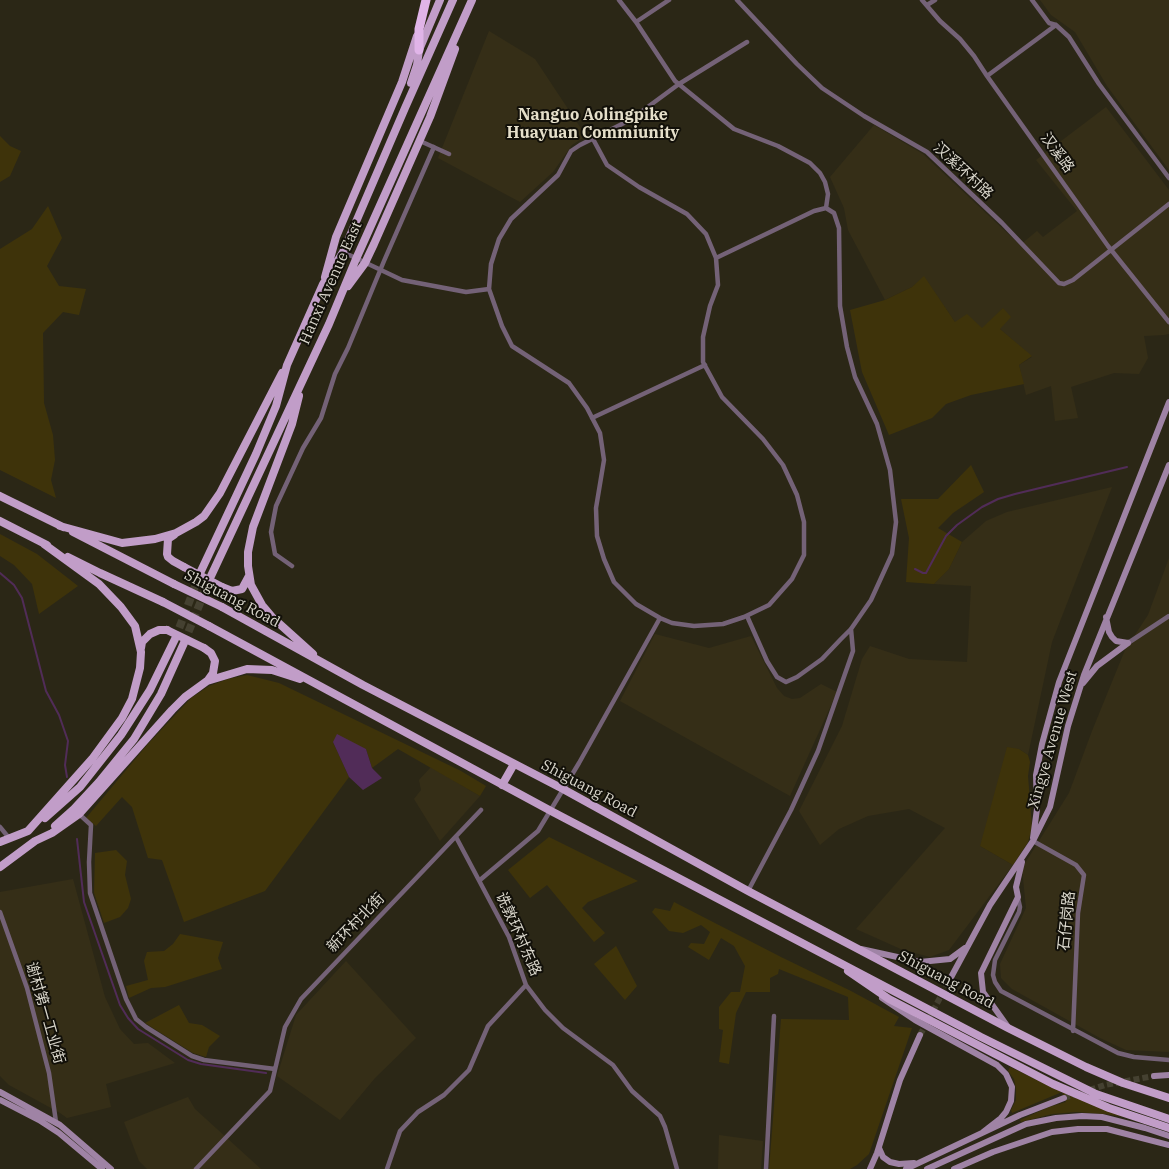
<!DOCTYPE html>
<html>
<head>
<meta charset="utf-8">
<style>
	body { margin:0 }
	canvas { display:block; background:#2b2716 }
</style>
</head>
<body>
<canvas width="1169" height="1169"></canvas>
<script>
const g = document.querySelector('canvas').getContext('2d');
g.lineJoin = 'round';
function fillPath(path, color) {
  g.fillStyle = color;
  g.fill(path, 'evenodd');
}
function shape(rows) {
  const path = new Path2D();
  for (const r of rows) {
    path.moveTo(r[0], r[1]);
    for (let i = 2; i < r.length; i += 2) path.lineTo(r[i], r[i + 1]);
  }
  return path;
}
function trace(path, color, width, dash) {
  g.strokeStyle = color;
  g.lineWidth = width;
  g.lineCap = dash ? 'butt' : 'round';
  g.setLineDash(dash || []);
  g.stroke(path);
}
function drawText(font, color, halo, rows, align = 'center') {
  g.font = font + ' "IBM Plex Serif","Noto Sans SC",serif';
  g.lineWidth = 4;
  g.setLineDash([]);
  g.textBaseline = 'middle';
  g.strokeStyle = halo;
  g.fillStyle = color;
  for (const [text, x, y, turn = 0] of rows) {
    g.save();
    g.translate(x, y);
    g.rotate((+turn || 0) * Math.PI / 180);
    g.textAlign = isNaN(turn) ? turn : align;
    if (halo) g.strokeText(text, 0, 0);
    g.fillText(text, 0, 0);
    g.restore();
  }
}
fillPath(shape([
	[1040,0,1169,0,1169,170,1107,86,1075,32,1051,15],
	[489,31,535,59,586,136,572,145,553,172,520,202,438,158],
	[1106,107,1169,190,1169,334,1164,335,1144,336,1148,358,1139,374,1114,373,1071,387,1078,418,1055,421,1051,386,1026,395,1019,365,1032,357,1000,329,1003,308,982,329,955,322,924,277,912,287,885,300,848,230,844,208,830,177,874,125,923,154,1020,245,1037,231,1043,237,1077,211,1036,160],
	[1112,487,1052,642,1028,755,1019,749,980,846,1013,865,949,950,930,957,903,950,856,929,945,828,909,809,868,816,839,829,820,845,799,811,842,726,862,659,870,646,909,659,967,662,971,586,934,584,949,569,962,542,986,521,1007,512],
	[1169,558,1169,1052,1126,1050,1100,1038,1012,989,1001,978,1000,964,1026,908,1022,868,1069,793,1092,731,1125,650,1148,615],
	[655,634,709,648,751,636,777,688,784,696,792,699,800,698,821,684,837,692,790,796,620,701],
	[431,767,480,796,440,841,414,799,421,790,419,780],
	[73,879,105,997,120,1029,134,1044,148,1043,175,1063,106,1084,111,1107,67,1118,60,1113,9,1085,0,1076,0,892],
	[346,961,416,1038,375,1078,340,1120,277,1076,296,1015],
	[188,1097,195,1109,261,1169,147,1169,139,1161,124,1122],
	[719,1135,763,1141,761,1169,718,1169]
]), '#352e17');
fillPath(shape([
	[0,136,10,146,21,151,10,176,0,182],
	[48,206,62,238,47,266,59,286,86,289,79,315,63,312,43,333,44,403,53,435,55,460,51,480,56,498,0,470,0,249,32,229],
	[924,276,955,322,967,314,982,328,1003,308,1011,317,1000,329,1032,356,1019,365,1024,384,971,395,946,404,932,418,889,435,862,372,850,310,885,300,912,287],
	[971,465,984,492,953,513,938,528,962,542,949,569,934,584,906,582,909,538,901,499,938,499],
	[0,534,37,554,78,586,39,614,32,584,14,565,0,556],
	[247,675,279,683,461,771,486,786,480,796,398,749,372,768,366,749,333,742,349,777,265,891,184,922,162,860,148,858,132,807,122,797,96,826,86,818,147,745,191,698,209,686,228,679],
	[1007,747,1019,749,1028,755,1030,762,1028,776,1032,827,1028,842,1013,865,980,846],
	[549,837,638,881,588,902,582,908,605,933,594,942,547,885,530,898,508,870],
	[116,850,127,861,125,875,131,899,128,908,120,917,104,923,94,893,95,853],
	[674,902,781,957,851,991,899,1017,894,1026,912,1028,869,1154,857,1165,850,1169,769,1169,781,1019,849,1020,848,997,779,969,778,974,770,978,770,992,746,992,736,1013,729,1064,719,1062,723,1030,719,1029,719,1007,731,992,740,992,745,966,734,946,721,938,709,960,688,947,691,943,704,944,710,932,701,925,683,933,669,931,652,912,655,908,670,911],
	[180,934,223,942,218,958,222,969,165,987,151,988,129,998,126,986,148,980,144,961,147,952,164,951,173,944],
	[616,946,637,986,625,1000,594,964],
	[179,1005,189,1023,202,1025,220,1036,209,1047,206,1057,193,1053,145,1023],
	[1010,1067,1062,1092,1130,1118,1104,1114,1076,1112,1052,1114,1021,1122,1020,1120,1049,1107,1066,1102,1062,1092,1012,1113,1011,1110,1016,1100,1016,1089,1014,1079,1008,1071]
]), '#3e330a');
fillPath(shape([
	[337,734,366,749,372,768,382,778,363,790,349,777,333,742]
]), '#512c58');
trace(shape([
	[915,569,923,573,926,573,946,536,957,525,982,507,998,499,1015,494,1127,467],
	[0,573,14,585,22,598,46,691,59,715,68,741,65,765,67,777],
	[77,839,84,902,120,1005,128,1018,138,1029,188,1060,201,1064,266,1073]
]), '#512c58', 2);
trace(shape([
	[920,1035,949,981],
	[1064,1098,1105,1085,1154,1076]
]), '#454131', 6, [6, 3]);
trace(shape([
	[175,639,201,571],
	[184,643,211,576]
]), '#454131', 8, [8, 4]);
trace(shape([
	[619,0,636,22,675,81,734,129,778,146,810,163,820,173,825,182,828,194,826,208],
	[737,0,797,64,822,88,864,116,927,152,1002,223,1059,283,1064,284,1073,280,1169,204],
	[922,0,940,21,960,39,974,56,987,76,1108,246,1169,322],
	[1032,0,1049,23,1056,25,1069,37,1099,84,1169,178],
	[927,5,935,0],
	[636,22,669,0],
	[987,76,1056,25],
	[593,139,607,165,639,187,687,214,706,234,716,258,718,285,710,306,703,337,703,362,722,397,763,439,783,465,797,495,804,522,804,555,792,579,769,605,744,617,723,624,694,626,672,623,660,618,636,604,614,582,604,559,597,536,596,508,604,460,600,433,587,408,569,383,512,346,502,326,489,289,491,264,499,239,511,219,558,175,571,151,580,145,630,120,679,84,747,42],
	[420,141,449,154],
	[343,252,402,280,466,292,489,289],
	[716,258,814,211,826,208,834,213,839,228,840,306,847,347,855,377,877,424,890,470,896,522,892,554,871,600,851,629,841,639,822,659,797,677,786,682,777,677,767,661,747,616],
	[592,418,705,365],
	[292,566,275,554,271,532,276,506,303,448,321,418,335,374,348,348,384,261,434,147],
	[1128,643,1169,616],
	[79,814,91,825,89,862,90,893,126,999,136,1019,146,1027,192,1056,204,1060,275,1069],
	[0,827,9,838],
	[456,837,509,937,526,985,545,1010,563,1028,613,1065,632,1091,660,1116,665,1127,677,1169],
	[1033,841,1076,865,1084,875,1078,913,1073,1031],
	[480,880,538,831,579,763,660,618],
	[748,891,791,810,818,751,853,651,851,629],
	[1018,898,1020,907,1019,912,995,960,993,975,995,982,1001,991,1118,1053,1134,1057,1169,1060],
	[0,912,27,988,49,1073,56,1122],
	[196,1169,270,1091,285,1027,301,999,481,810],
	[387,1169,400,1131,418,1112,444,1095,469,1070,488,1026,526,985],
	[766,1169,774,1016]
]), '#746277', 4.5);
trace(shape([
	[1106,617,1109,632,1112,637,1116,641,1128,643],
	[1083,683,1097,666,1128,643],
	[1033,838,1037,809,1036,775,1042,744,1059,682,1169,402],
	[861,949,920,962,950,959,965,948],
	[949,981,990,905,1033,841,1050,807,1068,726,1084,675,1169,465],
	[882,998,915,1020,997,1065,1006,1074,1012,1087,1011,1101,1006,1112,1001,1118,983,1132],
	[1008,1027,983,992,981,973,1018,897,1016,887,1022,862],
	[1154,1076,1169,1075],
	[0,1092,60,1125,111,1169],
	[0,1100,39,1120,59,1133,102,1169],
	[879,1148,883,1157,890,1162,899,1164,914,1163],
	[870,1169,877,1153,900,1080,920,1035],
	[906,1169,1020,1115,1064,1098],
	[927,1169,1026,1124,1056,1118,1082,1116,1102,1117,1145,1128,1169,1136],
	[954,1169,993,1152,1052,1132,1078,1129,1107,1129,1169,1145]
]), '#9f83a5', 6);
trace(shape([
	[411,83,417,65,419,50,440,0],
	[325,277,336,237,402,82,417,36],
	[348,286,365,263,374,244,430,117,455,49],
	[299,396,292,424,253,527,248,552,248,566,251,585,262,605,273,618,313,654],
	[0,496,63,527],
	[0,521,47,545],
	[60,526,122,543,155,539,176,533,196,522,204,516,220,493,282,373],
	[73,532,174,584],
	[174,535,168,539,167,554,168,557,173,561,184,567],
	[68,557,100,573,163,602],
	[201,571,256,454,276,406,287,365,323,284,343,252,405,108,453,0],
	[211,576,329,324,356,259,472,0],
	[222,587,232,591,242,589,249,576],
	[222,607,363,685,563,789,748,891,1008,1028,1086,1067,1123,1083,1169,1098],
	[209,626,551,811,981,1037,1096,1094,1169,1119],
	[141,648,142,642,150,634,159,630,167,630],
	[204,648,211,653,215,661,213,673,208,680],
	[502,785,514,764],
	[45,818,80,787,121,735,150,690,175,639],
	[55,826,74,809,99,782,134,739,161,694,184,643],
	[0,842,28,831,92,759,122,718,132,699,140,668,141,652,135,626,121,607,99,584,44,544],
	[0,867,35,841,52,833,79,814,172,710,185,697,207,681,247,669,272,670,300,679],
	[848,971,889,999,1053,1084,1109,1108,1169,1128]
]), '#c19dc8', 8);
trace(shape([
	[419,50,419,29,426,0]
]), '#e0b4e8', 9);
trace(shape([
	[184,567,222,587],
	[174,584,222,607],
	[163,602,209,626],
	[167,630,204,648]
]), '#c19dc8', 8);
drawText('15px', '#d9d6cb', '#121009', [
	["汉溪路",1057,153,54],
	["汉溪环村路",963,171,43],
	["Hanxi Avenue East",331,283,-66],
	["Shiguang Road",232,599,28],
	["Xingye Avenue West",1053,740,-74],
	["Shiguang Road",589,789,28],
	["石仔岗路",1067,921,-84],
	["新环村北街",356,923,-46],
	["诜敦环村东路",518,934,66],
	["Shiguang Road",946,980,28],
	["谢村第一工业街",45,1013,74]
]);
drawText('bold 16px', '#e5dfca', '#121009', [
	["Nanguo Aolingpike",593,115],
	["Huayuan Commiunity",593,133]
]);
</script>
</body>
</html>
